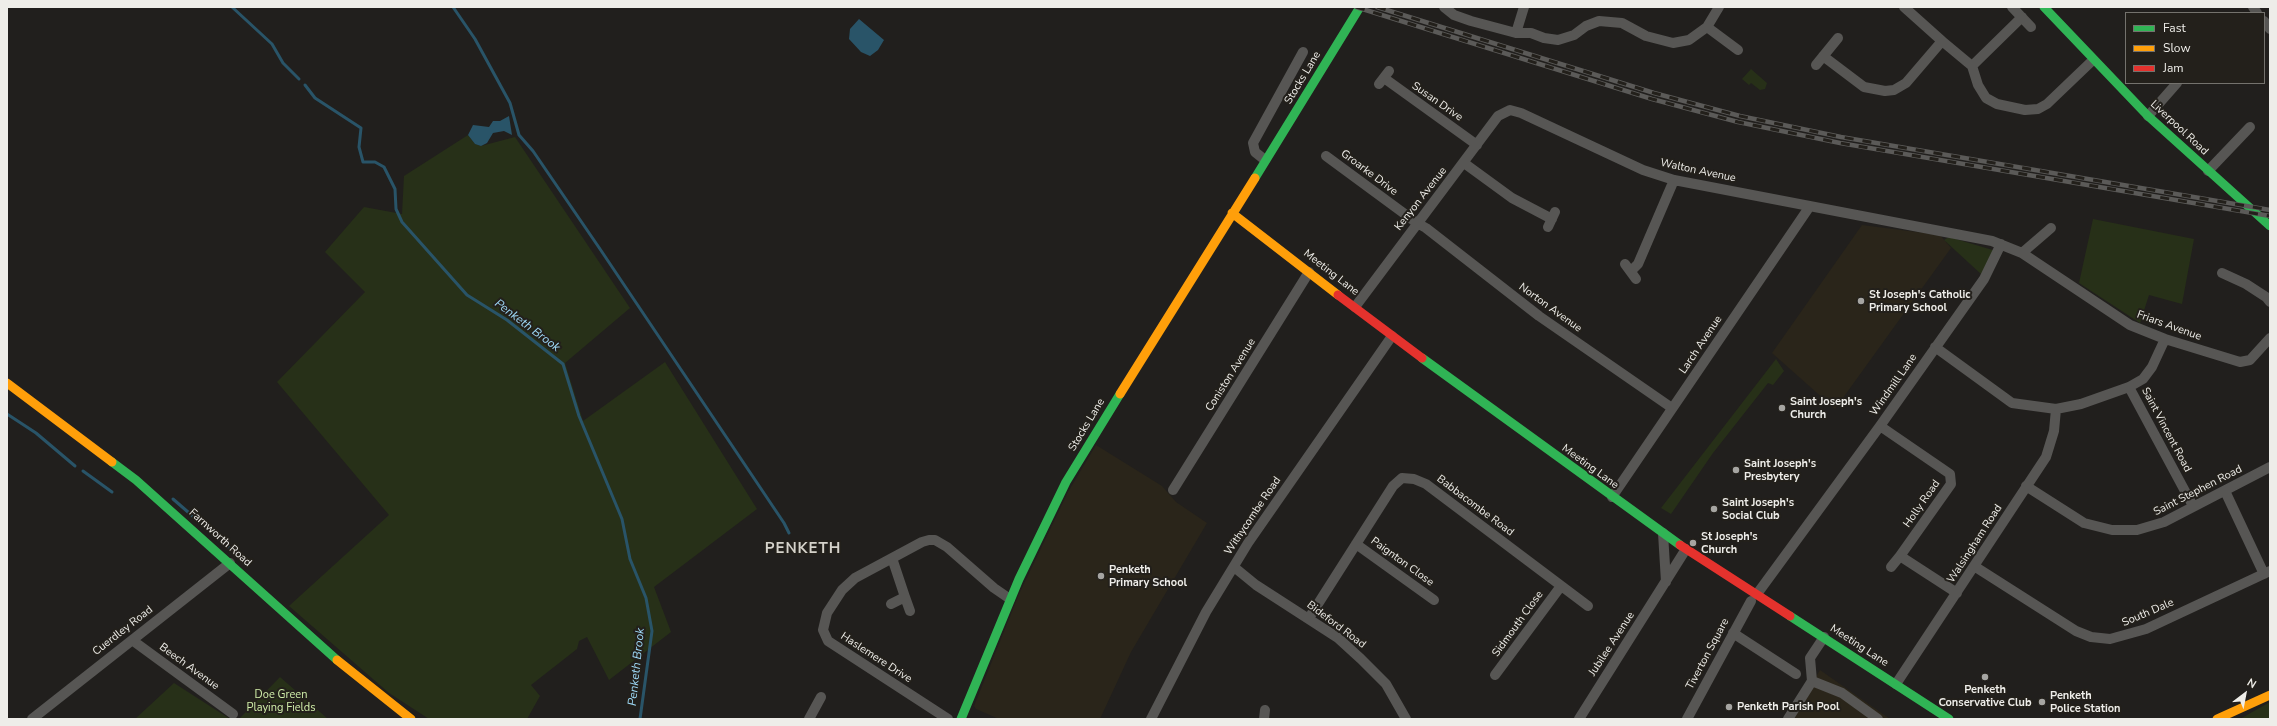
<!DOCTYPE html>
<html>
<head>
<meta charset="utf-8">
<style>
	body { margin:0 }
	#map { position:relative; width:2277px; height:726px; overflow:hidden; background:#211f1d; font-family:"Nunito Sans",sans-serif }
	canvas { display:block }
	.frame { position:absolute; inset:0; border:8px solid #eeede9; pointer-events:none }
	.legend { position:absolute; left:2125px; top:12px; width:140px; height:72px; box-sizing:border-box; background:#23201b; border:1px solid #74726d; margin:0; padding:5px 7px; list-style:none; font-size:12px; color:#eeede9 }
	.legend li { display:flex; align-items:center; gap:8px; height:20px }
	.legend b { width:20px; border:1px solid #74726d }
	.north { position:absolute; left:2225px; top:674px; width:40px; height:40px; -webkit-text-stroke:3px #23201b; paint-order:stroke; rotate:32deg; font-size:11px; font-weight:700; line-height:16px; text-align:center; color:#eeede9 }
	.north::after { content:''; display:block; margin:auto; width:14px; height:18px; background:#eeede9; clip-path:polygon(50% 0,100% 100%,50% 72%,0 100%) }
</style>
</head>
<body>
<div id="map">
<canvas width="2277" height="726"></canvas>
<div class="frame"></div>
<ul class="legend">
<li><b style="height:5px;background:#30b455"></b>Fast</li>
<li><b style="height:5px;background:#ff9f0a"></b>Slow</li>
<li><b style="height:5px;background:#e5322d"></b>Jam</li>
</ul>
<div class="north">N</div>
</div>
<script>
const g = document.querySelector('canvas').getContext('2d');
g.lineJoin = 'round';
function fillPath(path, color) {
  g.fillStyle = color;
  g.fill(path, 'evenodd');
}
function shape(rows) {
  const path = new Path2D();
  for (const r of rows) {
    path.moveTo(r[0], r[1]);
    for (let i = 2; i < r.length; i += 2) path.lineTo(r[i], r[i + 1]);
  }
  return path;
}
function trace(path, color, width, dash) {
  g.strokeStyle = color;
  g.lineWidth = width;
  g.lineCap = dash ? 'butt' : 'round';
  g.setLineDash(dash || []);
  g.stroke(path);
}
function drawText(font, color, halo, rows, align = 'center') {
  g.font = font + ' "Nunito Sans",sans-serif';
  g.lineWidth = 4;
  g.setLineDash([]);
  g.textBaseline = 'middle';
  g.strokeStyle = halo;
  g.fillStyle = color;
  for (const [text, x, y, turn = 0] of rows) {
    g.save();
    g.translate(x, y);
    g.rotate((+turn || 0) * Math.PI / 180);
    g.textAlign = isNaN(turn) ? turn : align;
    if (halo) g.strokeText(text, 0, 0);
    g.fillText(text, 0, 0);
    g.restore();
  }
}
fillPath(shape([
	[1862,225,1940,235,1951,248,1835,409,1772,353],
	[1096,445,1162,486,1176,502,1207,523,1131,652,1100,719,999,719,976,709,974,706,1019,594,1068,492],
	[1820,670,1890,719,1791,719]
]), '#2a251a');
fillPath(shape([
	[1751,69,1767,83,1765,89,1760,90,1751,83,1749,85,1742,79],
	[468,135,475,144,481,146,515,137,630,308,565,363,583,421,665,362,757,509,654,587,671,632,609,680,587,637,579,641,577,649,531,685,540,696,527,719,429,719,389,693,289,606,389,515,277,382,365,292,325,252,364,207,402,214,404,176],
	[2093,219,2194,239,2182,304,2149,295,2140,323,2079,283],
	[1949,237,1996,251,1981,274,1944,240],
	[1776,359,1784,371,1773,385,1768,383,1713,453,1671,514,1661,508],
	[280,677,328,719,239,719],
	[174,683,230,719,135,719],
	[2270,702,2270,719,2240,719]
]), '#273018');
fillPath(shape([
	[859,19,884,40,878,50,870,56,861,52,849,39,850,29],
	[509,116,512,135,504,131,493,133,487,143,481,146,475,144,468,135,473,125,489,127,493,121,500,121]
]), '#295468');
trace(shape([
	[232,7,272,44,283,63,299,79],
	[453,7,475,39,510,103,519,135,533,151,600,249,784,523,789,533],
	[305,85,315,98,361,128,359,147,363,162,375,162,384,167,395,189,396,209,402,222,467,295,507,320,563,364,579,416,622,519,630,559,646,598,652,631,640,719],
	[7,414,36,433,75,466],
	[83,471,112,492],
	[173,499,241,558]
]), '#295468', 3);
trace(shape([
	[1444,7,1454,15,1471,21,1516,33,1531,33,1544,38,1558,40,1574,35,1586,26,1599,21,1622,23,1646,36,1673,43,1689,40,1707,27,1719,7],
	[1904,7,1942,41],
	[2012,7,2031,27],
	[2253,7,2257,13],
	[2264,21,2270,29],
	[1707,27,1738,50],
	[1516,33,1524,7],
	[1823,56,1864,87,1885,91,1894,90,1906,83,1942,41,1972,66,1978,85,1986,98,1997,104,2025,110,2038,109,2047,104,2093,60],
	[1816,65,1838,38],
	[1972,66,2022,17],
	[1384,78,1477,145],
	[1379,84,1389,71],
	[2148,116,2177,83],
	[1326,156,1417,223,1426,228,1539,316,1672,408],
	[1265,160,1255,152,1253,143,1303,52],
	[1464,163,1512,198,1552,219],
	[2208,171,2250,127],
	[1548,227,1555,212],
	[2022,253,2051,228],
	[1625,264,1636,279],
	[1631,271,1638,264,1674,180],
	[2222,273,2246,284,2266,297,2270,302],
	[1355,307,1498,116,1510,110,1521,113,1643,170,1674,180,1992,241,2022,253,2130,325,2165,339,2240,362,2250,360,2270,338],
	[1935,347,2012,403,2056,409,2081,404,2129,387,2143,379,2152,367,2165,339],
	[2129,387,2193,506],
	[1880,426,1950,474,1951,484,1900,556,1957,593],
	[2026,486,2084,523,2112,530,2137,530,2164,522,2270,467],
	[1173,490,1309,272],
	[2225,491,2264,574],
	[1612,497,1810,206],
	[1663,533,1666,582],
	[1356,544,1434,600],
	[892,558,905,597],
	[1974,566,2076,631,2091,637,2110,639,2146,629,2270,571],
	[1234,567,1256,585,1338,638,1361,659,1386,684,1406,719],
	[1891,567,1900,556],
	[1757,594,1880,426,1984,279,2001,244],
	[891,604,905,597,910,611],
	[1309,618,1393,486,1402,478,1414,479,1426,484,1588,606],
	[1733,633,1796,674],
	[132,640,233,714],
	[1495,675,1561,586],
	[1812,681,1810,658,1824,637],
	[1896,684,2046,457,2054,431,2056,409],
	[32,719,230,563],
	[809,719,821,697],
	[948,719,828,641,823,630,827,613,842,590,855,578,922,542,929,540,935,540,947,547,994,588,1010,599],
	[1151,719,1206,612,1248,543,1392,336],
	[1264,719,1265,710],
	[1579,719,1686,549],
	[1687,719,1751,601],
	[1788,719,1812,681,1842,693,1878,719]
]), '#575654', 10);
trace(shape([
	[2044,7,2148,116,2270,226],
	[1255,178,1360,7],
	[1422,358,1680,545],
	[112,462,136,480,337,660],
	[1790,616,1949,719],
	[961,719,1019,579,1066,482,1120,394]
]), '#30b455', 9);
trace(shape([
	[1232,213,1338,295],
	[7,383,112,462],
	[1120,394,1255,178],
	[337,660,411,719],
	[2217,719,2270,695]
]), '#ff9f0a', 9);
trace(shape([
	[1338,295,1422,358],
	[1680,545,1790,616]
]), '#e5322d', 9);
const rail = shape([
	[1356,7,1652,99,1738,122,1840,143,2270,216],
	[1377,7,1654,93,1740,116,1841,137,2270,210]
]);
trace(rail, '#5b5a58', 4.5);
trace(rail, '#23201b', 3, [9]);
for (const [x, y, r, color] of [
	[1861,301,4,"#a6a5a2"],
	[1782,408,4,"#a6a5a2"],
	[1736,470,4,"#a6a5a2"],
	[1714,509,4,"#a6a5a2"],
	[1693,543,4,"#a6a5a2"],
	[1101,576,4,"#a6a5a2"],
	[1985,677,4,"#a6a5a2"],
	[2042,702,4,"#a6a5a2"],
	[1729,707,4,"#a6a5a2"]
]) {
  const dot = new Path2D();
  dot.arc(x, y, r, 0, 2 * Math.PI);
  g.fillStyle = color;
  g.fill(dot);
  trace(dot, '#23201b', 1.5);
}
drawText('11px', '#eeede9', '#23201b', [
	["Stocks Lane",1303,78,-59],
	["Susan Drive",1437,102,35],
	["Liverpool Road",2179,128,43],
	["Walton Avenue",1698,171,12],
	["Groarke Drive",1369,173,37],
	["Kenyon Avenue",1421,199,-52],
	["Meeting Lane",1331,273,38],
	["Norton Avenue",1550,308,36],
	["Friars Avenue",2169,326,20],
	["Larch Avenue",1701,345,-56],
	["Coniston Avenue",1231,375,-58],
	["Windmill Lane",1894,385,-55],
	["Stocks Lane",1087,425,-59],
	["Saint Vincent Road",2166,430,62],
	["Meeting Lane",1590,467,36],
	["Saint Stephen Road",2198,491,-27],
	["Holly Road",1922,504,-55],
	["Babbacombe Road",1475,506,37],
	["Withycombe Road",1253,516,-56],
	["Farnworth Road",220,538,42],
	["Walsingham Road",1975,544,-57],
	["Paignton Close",1402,562,36],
	["South Dale",2148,613,-23],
	["Sidmouth Close",1518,624,-54],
	["Bideford Road",1336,625,37],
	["Cuerdley Road",123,631,-38],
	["Jubilee Avenue",1612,644,-57],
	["Meeting Lane",1859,646,33],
	["Tiverton Square",1708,654,-62],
	["Haslemere Drive",876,658,33],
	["Beech Avenue",189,667,36]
]);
drawText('bold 11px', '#eeede9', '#23201b', [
	["St Joseph's Catholic",1869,295],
	["Primary School",1869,308],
	["Saint Joseph's",1790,402],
	["Church",1790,415],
	["Saint Joseph's",1744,464],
	["Presbytery",1744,477],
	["Saint Joseph's",1722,503],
	["Social Club",1722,516],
	["St Joseph's",1701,537],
	["Church",1701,550],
	["Penketh",1109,570],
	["Primary School",1109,583],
	["Penketh",1985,690,"center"],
	["Conservative Club",1985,703,"center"],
	["Penketh",2050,696],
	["Police Station",2050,709],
	["Penketh Parish Pool",1737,707]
], 'left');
drawText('11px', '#d1eeaa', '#23201b', [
	["Doe Green",281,695],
	["Playing Fields",281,708]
]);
drawText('italic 12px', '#9fdaf9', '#23201b', [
	["Penketh Brook",527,326,37],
	["Penketh Brook",637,667,-84]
]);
g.letterSpacing = '1px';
drawText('bold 15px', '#d5d2ca', '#23201b', [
	["PENKETH",803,549]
]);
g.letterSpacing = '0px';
</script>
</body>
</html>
